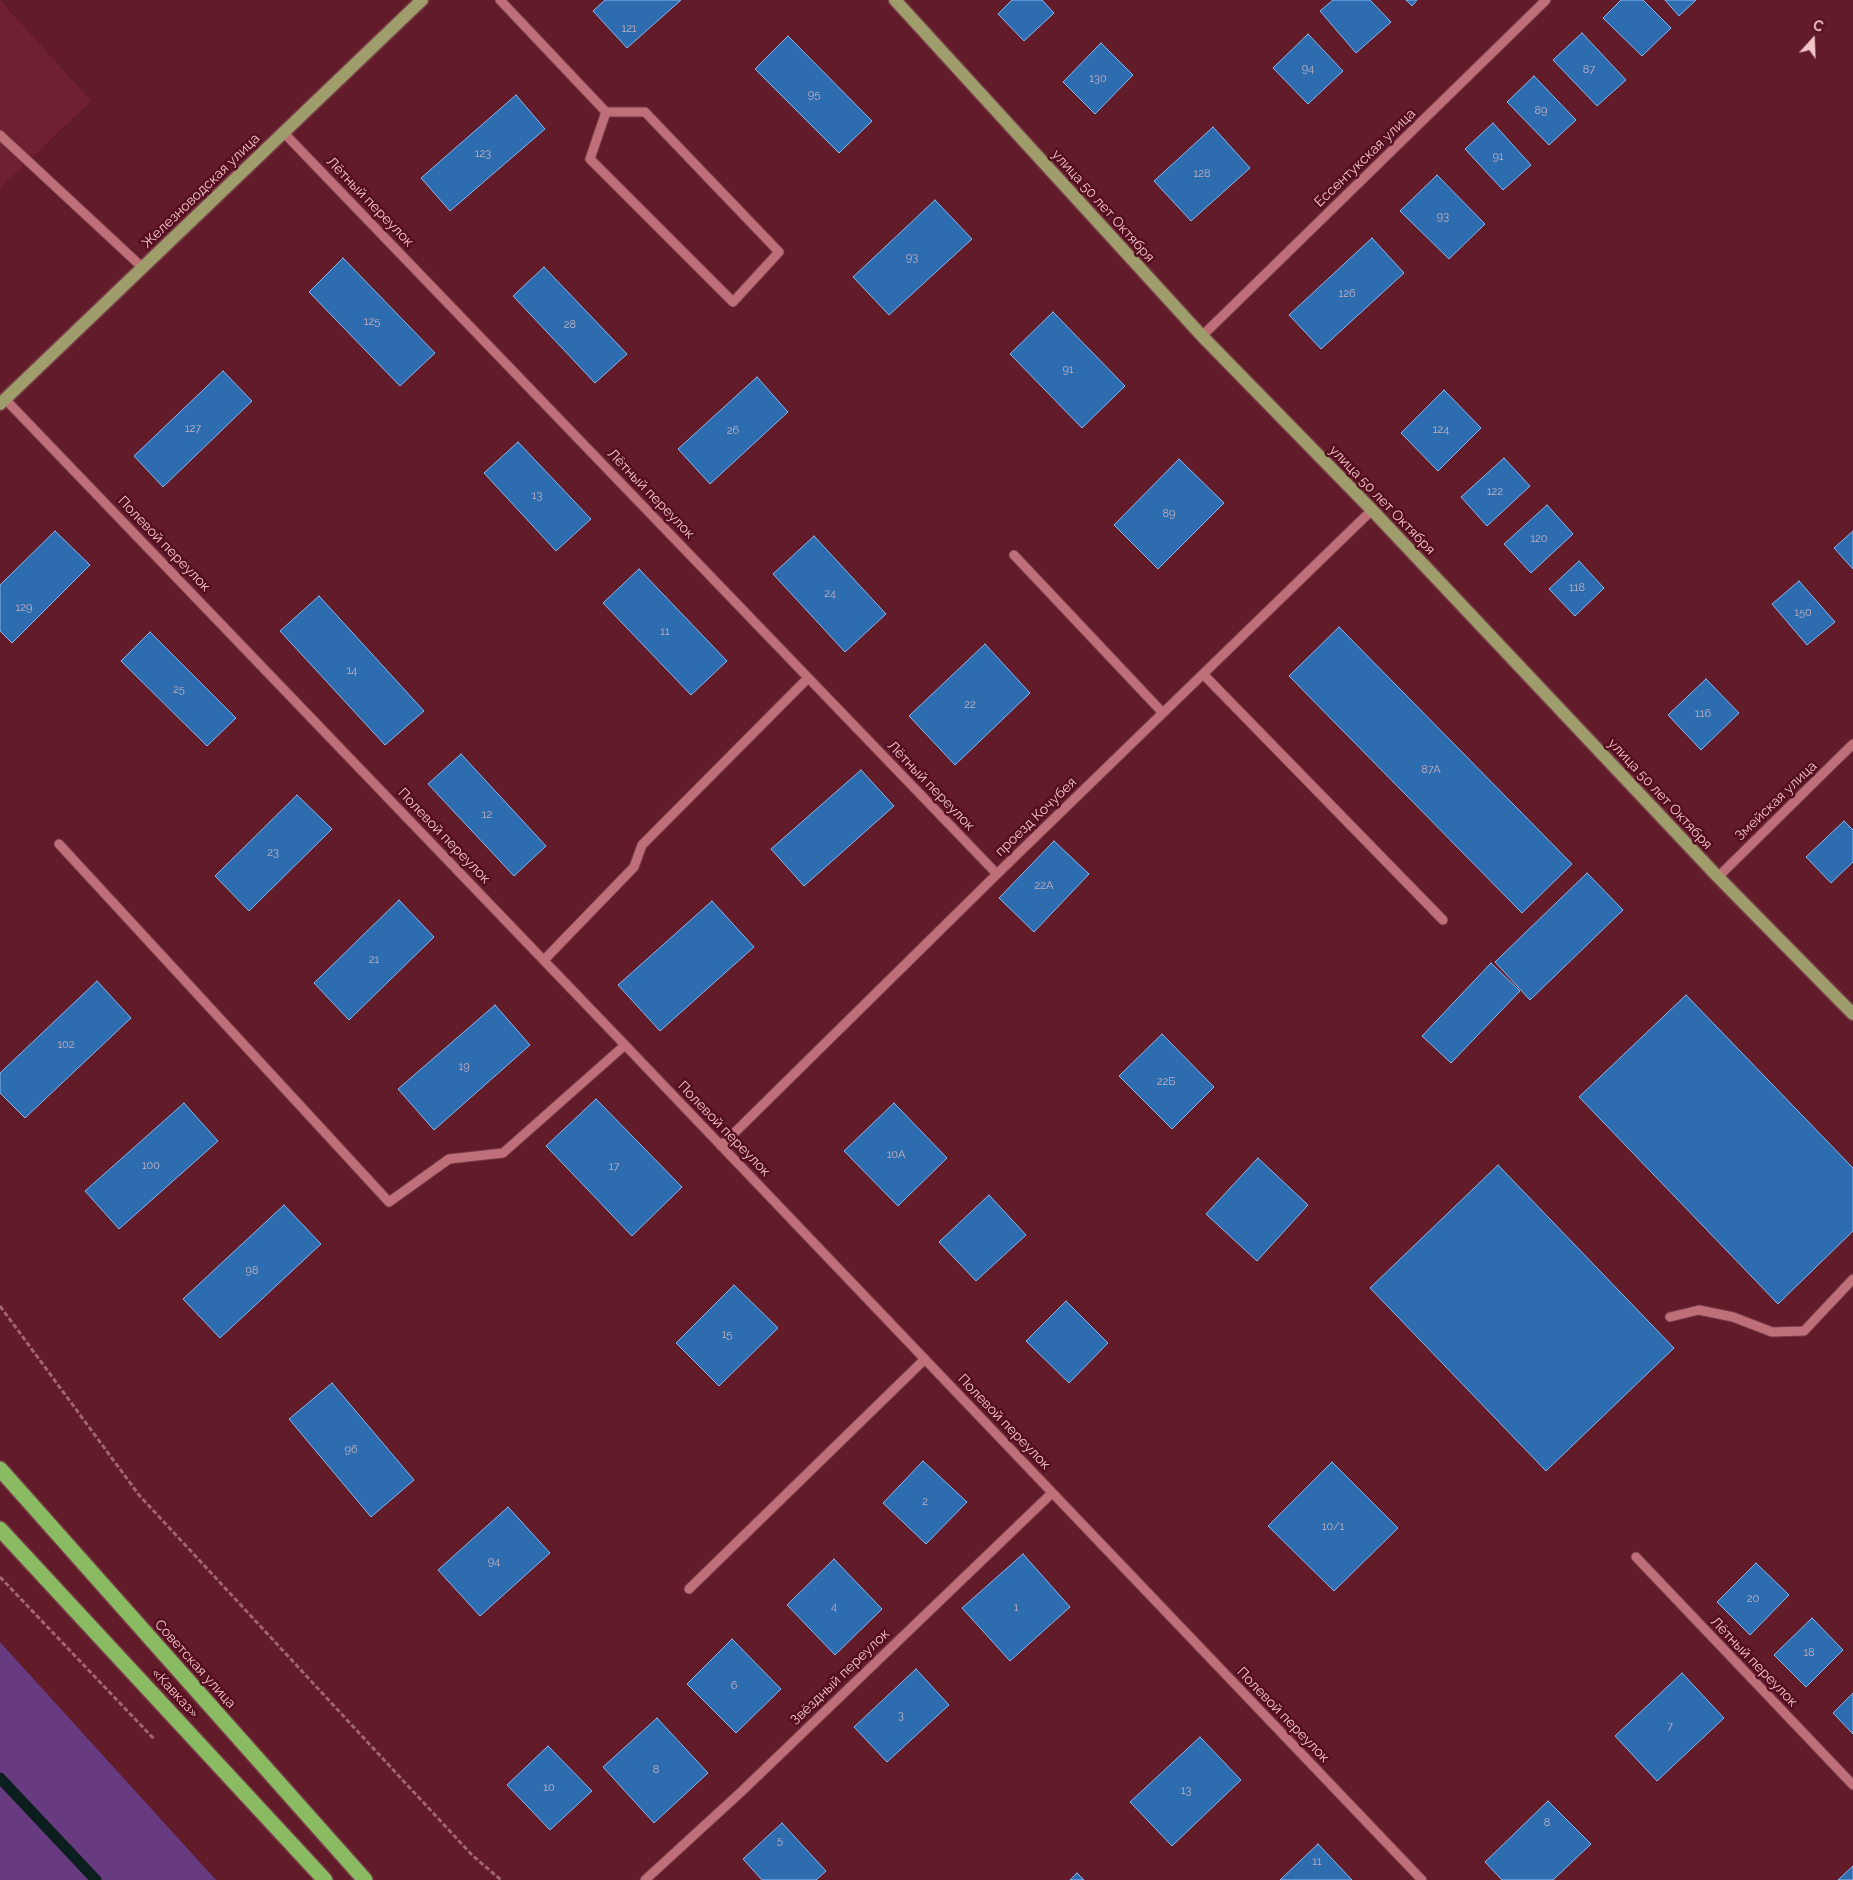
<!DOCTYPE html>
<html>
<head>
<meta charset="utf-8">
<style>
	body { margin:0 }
	#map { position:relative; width:1853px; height:1880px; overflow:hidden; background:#611b29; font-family:Raleway,sans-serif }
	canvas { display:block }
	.north { position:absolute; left:1788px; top:15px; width:50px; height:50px; -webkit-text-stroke:4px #550e1f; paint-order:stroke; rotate:20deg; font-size:14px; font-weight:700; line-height:20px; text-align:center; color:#f2c6c9 }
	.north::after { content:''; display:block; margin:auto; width:18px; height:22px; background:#f2c6c9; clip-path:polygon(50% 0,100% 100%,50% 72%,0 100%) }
</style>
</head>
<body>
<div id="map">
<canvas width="1853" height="1880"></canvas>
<div class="north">С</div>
</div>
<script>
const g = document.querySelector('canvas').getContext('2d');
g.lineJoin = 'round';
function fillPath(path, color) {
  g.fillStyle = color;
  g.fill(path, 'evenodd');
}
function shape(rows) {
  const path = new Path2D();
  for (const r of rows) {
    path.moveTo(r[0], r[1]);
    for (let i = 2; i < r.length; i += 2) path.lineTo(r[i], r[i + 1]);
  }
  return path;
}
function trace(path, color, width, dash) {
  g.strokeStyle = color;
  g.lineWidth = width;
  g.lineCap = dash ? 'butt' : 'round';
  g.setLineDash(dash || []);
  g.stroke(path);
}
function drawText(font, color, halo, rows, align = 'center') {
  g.font = font + ' Raleway,sans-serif';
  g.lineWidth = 5;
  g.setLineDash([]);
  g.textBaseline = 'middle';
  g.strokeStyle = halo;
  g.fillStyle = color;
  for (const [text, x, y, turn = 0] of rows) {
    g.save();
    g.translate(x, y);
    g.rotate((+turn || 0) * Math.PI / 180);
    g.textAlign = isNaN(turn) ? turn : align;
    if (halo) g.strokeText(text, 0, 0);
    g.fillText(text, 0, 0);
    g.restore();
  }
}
fillPath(shape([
	[0,0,91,101,0,188]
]), '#702131');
fillPath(shape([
	[0,1642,216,1880,0,1880]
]), '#683b80');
trace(shape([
	[0,1778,96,1880]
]), '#0c1e1e', 11);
const building = shape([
	[605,0,681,0,627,48,593,11,605,0],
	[1012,0,1042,0,1054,13,1024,41,998,14,1012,0],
	[1333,0,1370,0,1391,22,1356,53,1320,11,1333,0],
	[1406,0,1417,0,1412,6,1406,0],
	[1621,0,1643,0,1671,28,1642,56,1603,18,1621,0],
	[1665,0,1696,0,1679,16,1665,0],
	[1582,33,1626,80,1597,106,1553,60,1582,33],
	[1308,34,1343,71,1308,104,1273,68,1308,34],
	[788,36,872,121,839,153,755,69,788,36],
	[1101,43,1133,75,1095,114,1063,82,1101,43],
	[1534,76,1576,120,1549,145,1507,102,1534,76],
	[516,95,545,129,450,211,421,178,516,95],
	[1493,123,1531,165,1503,190,1465,149,1493,123],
	[1213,127,1250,168,1191,221,1154,181,1213,127],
	[1437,175,1485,224,1449,259,1400,211,1437,175],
	[935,200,972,239,889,315,853,277,935,200],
	[1372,238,1404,273,1321,349,1289,315,1372,238],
	[343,258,435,353,400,386,309,292,343,258],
	[544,267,627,354,595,383,513,296,544,267],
	[1053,312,1125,386,1082,428,1010,354,1053,312],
	[223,371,252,401,163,487,134,456,223,371],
	[757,377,788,412,710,484,678,449,757,377],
	[1444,390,1481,428,1438,471,1401,433,1444,390],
	[518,442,591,519,556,551,484,473,518,442],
	[1504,458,1530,486,1487,526,1461,497,1504,458],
	[1179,459,1224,503,1158,569,1114,525,1179,459],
	[1547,505,1573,534,1531,573,1504,544,1547,505],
	[55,531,90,565,12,643,0,631,0,585,55,531],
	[1853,531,1853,569,1834,548,1853,531],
	[814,536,886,614,845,652,773,574,814,536],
	[1579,561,1604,588,1575,616,1549,589,1579,561],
	[639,569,727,661,691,695,603,603,639,569],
	[1799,581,1835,622,1807,645,1772,604,1799,581],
	[319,596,424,711,385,745,280,631,319,596],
	[1339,627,1572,864,1522,913,1289,676,1339,627],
	[150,632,236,718,207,746,121,661,150,632],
	[985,644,1030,693,955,765,909,716,985,644],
	[1706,679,1739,713,1701,750,1668,715,1706,679],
	[461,754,546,846,514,876,428,784,461,754],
	[861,770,894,806,804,886,771,849,861,770],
	[297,795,332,829,249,911,215,876,297,795],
	[1844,821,1853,830,1853,862,1831,883,1806,857,1844,821],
	[1054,841,1089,874,1034,932,999,898,1054,841],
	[1587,873,1623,910,1530,1000,1495,962,1587,873],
	[399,900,434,937,349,1020,314,983,399,900],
	[712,901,754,947,660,1031,618,985,712,901],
	[1491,963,1520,991,1451,1063,1422,1036,1491,963],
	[97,981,131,1018,25,1118,0,1093,0,1073,97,981],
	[1686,995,1853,1168,1853,1231,1778,1304,1579,1097,1686,995],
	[495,1005,530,1045,434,1130,398,1089,495,1005],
	[1162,1034,1214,1087,1172,1129,1119,1076,1162,1034],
	[596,1099,682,1187,632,1236,546,1146,596,1099],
	[184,1103,218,1141,119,1229,85,1191,184,1103],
	[894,1103,947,1158,898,1206,844,1151,894,1103],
	[1258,1158,1308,1205,1257,1261,1206,1214,1258,1158],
	[1498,1165,1674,1348,1546,1471,1370,1288,1498,1165],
	[989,1195,1026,1235,976,1281,939,1242,989,1195],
	[284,1205,321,1244,220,1338,183,1299,284,1205],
	[734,1285,778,1328,719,1386,676,1343,734,1285],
	[1066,1301,1108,1343,1069,1383,1026,1341,1066,1301],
	[332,1383,414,1480,371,1517,289,1419,332,1383],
	[923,1461,967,1502,926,1544,883,1503,923,1461],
	[1332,1462,1398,1528,1334,1591,1268,1526,1332,1462],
	[508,1507,550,1553,480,1616,438,1570,508,1507],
	[1023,1554,1070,1607,1010,1661,962,1608,1023,1554],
	[834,1559,882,1609,835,1655,787,1605,834,1559],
	[1756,1563,1789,1595,1750,1635,1717,1602,1756,1563],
	[1812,1618,1843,1650,1806,1687,1774,1655,1812,1618],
	[732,1639,781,1689,736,1733,687,1684,732,1639],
	[916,1669,949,1705,887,1762,854,1727,916,1669],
	[1682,1673,1724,1718,1657,1781,1615,1736,1682,1673],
	[1853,1693,1853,1734,1833,1713,1853,1693],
	[657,1718,708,1773,654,1823,603,1767,657,1718],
	[1200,1737,1241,1780,1172,1846,1130,1802,1200,1737],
	[548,1746,592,1791,550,1830,507,1785,548,1746],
	[1548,1801,1591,1844,1553,1880,1502,1880,1485,1862,1548,1801],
	[782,1823,826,1871,816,1880,762,1880,743,1859,782,1823],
	[1318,1844,1352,1880,1280,1880,1318,1844],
	[1853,1866,1853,1880,1838,1880,1853,1866],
	[1077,1873,1084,1880,1070,1880,1077,1873]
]);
fillPath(building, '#2d6cae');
trace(building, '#85b8f3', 1);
const minor = shape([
	[500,0,606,112,645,112,779,252,733,302,590,159,606,112],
	[284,133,997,874],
	[0,135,143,268],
	[1202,336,1546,0],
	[5,399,625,1045,1422,1880],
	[1014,555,1163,713],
	[1203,674,1443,920],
	[59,844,389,1202,449,1159,503,1153,625,1045],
	[1718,877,1853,744],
	[544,960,634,867,642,845,808,678],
	[721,1146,997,874,1372,510],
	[1670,1317,1699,1310,1733,1317,1772,1332,1804,1331,1853,1279],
	[1636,1557,1853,1785],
	[689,1589,925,1359],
	[645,1880,741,1792,1052,1493]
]);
const major = shape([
	[895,0,1202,336,1372,510,1718,877,1853,1014],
	[0,404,422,0]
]);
const highway = shape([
	[0,1469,365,1880],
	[0,1529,325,1880]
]);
trace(minor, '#773b48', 11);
trace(major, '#773b48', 15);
trace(highway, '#773b48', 18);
trace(shape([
	[0,1306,139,1495,472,1855,501,1880],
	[0,1577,155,1740]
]), '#a0656e', 3, [5, 2.5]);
trace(minor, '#be6f79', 9);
trace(major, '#9f9d6b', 12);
trace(highway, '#8abb62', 15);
drawText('11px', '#c1b0c2', null, [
	["121",629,29],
	["94",1308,69],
	["87",1589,70],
	["130",1098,79],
	["95",814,95],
	["89",1541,111],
	["123",483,154],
	["91",1498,157],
	["128",1202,174],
	["93",1443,217],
	["93",912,258],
	["126",1347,294],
	["125",372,322],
	["28",570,325],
	["91",1068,370],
	["127",193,429],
	["124",1441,430],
	["26",733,431],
	["122",1495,492],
	["13",537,496],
	["89",1169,514],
	["120",1539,539],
	["118",1577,588],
	["24",830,594],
	["129",24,608],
	["150",1803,613],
	["11",665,632],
	["14",352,671],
	["25",179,690],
	["22",970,705],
	["116",1703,714],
	["87А",1431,770],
	["12",487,815],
	["23",273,853],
	["22А",1044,886],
	["21",374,960],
	["102",66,1045],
	["19",464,1067],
	["22Б",1166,1082],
	["10А",896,1155],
	["100",151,1166],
	["17",614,1167],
	["98",252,1271],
	["15",727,1335],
	["96",351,1450],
	["2",925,1502],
	["10/1",1333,1527],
	["94",494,1562],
	["20",1753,1599],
	["4",834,1607],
	["1",1016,1608],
	["18",1809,1653],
	["6",734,1686],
	["3",901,1716],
	["7",1670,1727],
	["8",656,1770],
	["10",549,1788],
	["13",1186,1791],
	["8",1547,1823],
	["5",780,1841],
	["11",1317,1862]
]);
drawText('14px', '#f2c6c9', '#550e1f', [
	["Ессентукская улица",1365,158,-44],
	["Железноводская улица",201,191,-44],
	["Лётный переулок",370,202,46],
	["улица 50 лет Октября",1103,206,48],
	["Лётный переулок",651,494,46],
	["улица 50 лет Октября",1382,500,46],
	["Полевой переулок",164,544,46],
	["Лётный переулок",931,786,46],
	["улица 50 лет Октября",1660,794,47],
	["Змейская улица",1776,801,-44],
	["проезд Кочубея",1036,817,-44],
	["Полевой переулок",444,836,46],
	["Полевой переулок",724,1129,46],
	["Полевой переулок",1004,1422,46],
	["Лётный переулок",1754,1662,46],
	["Советская улица",195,1664,48],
	["Звёздный переулок",840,1677,-44],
	["«Кавказ»",175,1693,47],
	["Полевой переулок",1283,1715,46]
]);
</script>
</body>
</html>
